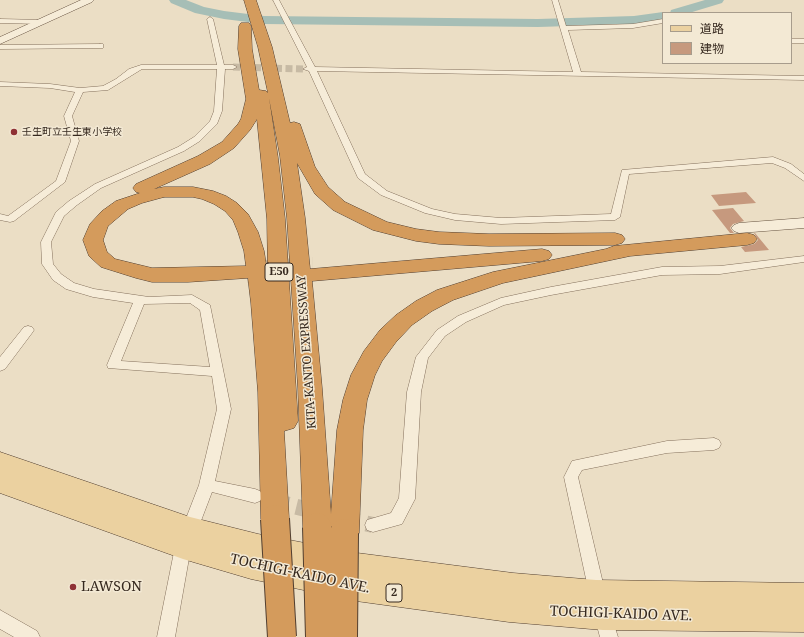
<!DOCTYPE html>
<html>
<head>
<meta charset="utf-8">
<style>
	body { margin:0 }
	#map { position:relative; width:804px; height:637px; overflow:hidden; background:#ebdec5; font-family:"Noto Serif","Noto Sans JP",serif }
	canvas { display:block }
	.legend { position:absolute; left:662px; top:12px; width:130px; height:52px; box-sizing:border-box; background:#f3e9d4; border:1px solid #a79c8c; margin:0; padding:5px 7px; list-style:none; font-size:12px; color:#36291f }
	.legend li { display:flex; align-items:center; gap:8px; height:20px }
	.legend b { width:20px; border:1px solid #a79c8c }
</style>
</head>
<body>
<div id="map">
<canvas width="804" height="637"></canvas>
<ul class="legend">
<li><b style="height:5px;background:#ebd1a0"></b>道路</li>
<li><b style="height:11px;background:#c6997e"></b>建物</li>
</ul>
</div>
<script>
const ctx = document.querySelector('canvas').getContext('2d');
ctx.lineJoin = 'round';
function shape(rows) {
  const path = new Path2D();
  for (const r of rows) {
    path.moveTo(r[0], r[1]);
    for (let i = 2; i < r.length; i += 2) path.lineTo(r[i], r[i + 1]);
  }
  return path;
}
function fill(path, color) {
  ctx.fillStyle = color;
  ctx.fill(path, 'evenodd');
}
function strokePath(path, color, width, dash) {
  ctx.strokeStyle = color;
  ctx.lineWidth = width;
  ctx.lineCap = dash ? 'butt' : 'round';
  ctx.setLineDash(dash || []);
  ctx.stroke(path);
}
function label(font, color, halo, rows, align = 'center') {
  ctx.font = font + ' "Noto Serif","Noto Sans JP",serif';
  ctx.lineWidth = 3;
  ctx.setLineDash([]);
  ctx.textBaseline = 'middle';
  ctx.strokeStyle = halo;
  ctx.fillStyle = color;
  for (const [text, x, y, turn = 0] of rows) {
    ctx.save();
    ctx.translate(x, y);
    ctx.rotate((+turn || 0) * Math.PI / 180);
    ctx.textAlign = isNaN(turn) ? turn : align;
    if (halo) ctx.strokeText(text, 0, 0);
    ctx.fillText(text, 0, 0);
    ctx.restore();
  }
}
const river = shape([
	[169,0,186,0,204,7,224,11,264,16,538,19,634,16,663,12,667,13,663,13,663,20,634,24,538,27,264,24,224,19,195,13,171,3,169,0],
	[705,0,724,0,722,3,689,13,670,13,671,10,705,0]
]);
const building = shape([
	[746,192,756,203,719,206,711,195],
	[733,208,744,221,733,224,730,228,734,233,730,233,712,210],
	[754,233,755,233,769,250,745,252,741,247,754,244,758,240]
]);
const streetTunnelFar1 = shape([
	[233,67,303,69]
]);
const streetTunnel = shape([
	[273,501,318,512],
	[343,518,373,525]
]);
const highwayTunnel = shape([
	[247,272,313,268]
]);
const street = shape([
	[273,0,279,0,315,67,573,72,552,0,558,0,566,26,633,24,663,19,663,23,633,28,568,30,581,72,804,76,804,80,317,71,365,174,387,191,432,209,455,214,501,218,611,214,622,170,773,157,791,164,804,174,804,181,785,168,772,163,629,174,620,217,615,220,501,224,455,220,425,213,381,195,358,178,309,71,303,69,307,67,273,0],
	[210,17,213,19,224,65,233,65,237,67,233,69,225,69,222,111,217,124,200,141,184,151,101,188,77,205,64,216,51,242,53,264,61,274,74,283,94,289,149,297,192,295,210,305,231,409,215,481,255,489,260,491,263,496,260,501,255,503,212,492,191,547,175,637,157,637,175,547,199,485,217,409,212,376,108,368,107,365,133,303,93,297,66,289,53,280,42,264,41,242,56,212,69,201,95,184,178,147,194,137,210,121,214,111,217,69,142,69,108,90,83,92,72,116,79,141,65,182,14,221,10,222,0,220,0,214,8,216,56,181,71,141,64,116,75,92,50,88,0,86,0,82,50,84,80,88,103,86,116,79,129,69,141,65,217,65,207,19,210,17],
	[190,303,200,310,210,367,121,361,144,304,190,303],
	[0,19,42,20,45,22,42,24,0,23,0,19],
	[791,39,804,39,804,43,791,43,791,39],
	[100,44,103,44,103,48,0,49,0,45,100,44],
	[804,256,804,262,720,274,662,275,551,295,504,305,466,322,445,336,428,358,421,392,415,499,402,524,373,532,367,530,365,525,367,520,391,513,399,498,407,392,416,357,437,330,458,316,501,298,551,287,662,267,720,266,804,256],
	[28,326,32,327,34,330,32,333,5,369,0,371,0,357,24,327,28,326],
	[714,438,719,440,721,444,719,448,714,450,667,453,582,470,578,477,606,596,603,602,597,604,591,602,564,477,572,461,667,441,714,438],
	[603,606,609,609,618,637,600,637,594,615,597,609,603,606],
	[0,610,37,631,40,637,14,637,0,629,0,610]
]);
const secondary = shape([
	[81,0,94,0,92,2,0,44,0,37,81,0],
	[804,218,804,228,739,233,734,231,731,228,734,225,739,223,804,218]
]);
const primary = shape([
	[0,452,190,517,258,534,357,553,513,573,596,580,804,583,804,632,603,630,509,622,356,601,251,579,183,559,0,493,0,452]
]);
const highway = shape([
	[244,0,256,0,272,47,290,123,294,122,300,124,315,167,328,187,345,202,387,222,416,229,439,232,489,234,615,233,622,235,625,239,622,243,615,245,489,246,439,244,416,241,373,230,333,210,315,194,297,163,305,218,310,269,542,249,549,251,552,255,549,259,542,261,312,281,322,388,331,514,337,430,343,400,351,375,364,351,380,330,396,315,416,301,437,290,493,272,606,249,614,246,747,233,754,235,757,239,754,243,747,245,630,256,503,283,453,300,432,311,412,325,396,342,382,361,375,375,367,400,363,430,359,533,354,542,344,546,334,542,330,531,327,536,317,540,307,536,303,527,298,388,287,218,280,156,269,98,278,158,285,219,298,421,294,428,284,431,289,519,285,528,275,532,265,528,261,519,258,392,251,303,248,278,188,282,152,282,136,278,101,267,89,256,83,240,90,224,102,211,116,201,140,193,136,192,133,188,136,184,198,156,222,142,238,124,241,119,246,99,238,49,239,26,241,23,249,23,251,26,252,49,259,90,266,91,268,93,258,47,244,0],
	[257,119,267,219,268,277,264,251,258,232,248,214,237,203,226,196,213,191,193,187,164,187,154,189,210,164,234,148,250,130,257,119],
	[164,197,193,197,202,199,214,204,225,211,233,220,238,232,244,251,246,266,152,268,115,259,107,252,103,240,108,226,128,209,142,203,164,197]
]);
const highwayBridge = shape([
	[275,519,282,637],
	[317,527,320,637],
	[343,637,344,533]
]);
const markers = [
	[14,132,4,"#8f3135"],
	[73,587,4,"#8f3135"]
];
const farPoinames = [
	["壬生町立壬生東小学校",22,132]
];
const shields = [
	[279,272,28],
	[394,593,16]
];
const shieldNames = [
	["E50",279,272],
	["2",394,593]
];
const streetNames = [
	["KITA-KANTO EXPRESSWAY",307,352,-94]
];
const nearStreetnames = [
	["TOCHIGI-KAIDO AVE.",300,574,12],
	["TOCHIGI-KAIDO AVE.",621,614,2]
];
const nearPoinames = [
	["LAWSON",81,587]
];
fill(river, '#a6beb6');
fill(building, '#c6997e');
strokePath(streetTunnelFar1, '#c7baa4', 7, [7, 3.5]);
strokePath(streetTunnel, '#c7baa4', 16, [16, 8]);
strokePath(highwayTunnel, '#c7baa4', 22, [22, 11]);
strokePath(street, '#84705c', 1);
strokePath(secondary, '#665240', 1);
strokePath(primary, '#523f30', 1);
strokePath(highway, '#523f30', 1);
fill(street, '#f6ecd8');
fill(secondary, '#f6ecd8');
fill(primary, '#ebd1a0');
fill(highway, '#d49b5c');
strokePath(highwayBridge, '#523f30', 30, []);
strokePath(highwayBridge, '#d49b5c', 28);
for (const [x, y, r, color] of markers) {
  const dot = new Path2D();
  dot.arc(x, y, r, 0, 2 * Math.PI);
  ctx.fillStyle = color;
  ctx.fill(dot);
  strokePath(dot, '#f3e9d4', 1.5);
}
label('10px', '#36291f', '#f3e9d4', farPoinames, 'left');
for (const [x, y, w] of shields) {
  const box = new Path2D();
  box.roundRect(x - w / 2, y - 9, w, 18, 3);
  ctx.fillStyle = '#f3e9d4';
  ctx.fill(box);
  strokePath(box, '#36291f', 1);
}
label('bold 11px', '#36291f', null, shieldNames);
label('12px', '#36291f', '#f3e9d4', streetNames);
label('14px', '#36291f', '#f3e9d4', nearStreetnames);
label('14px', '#36291f', '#f3e9d4', nearPoinames, 'left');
</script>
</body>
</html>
